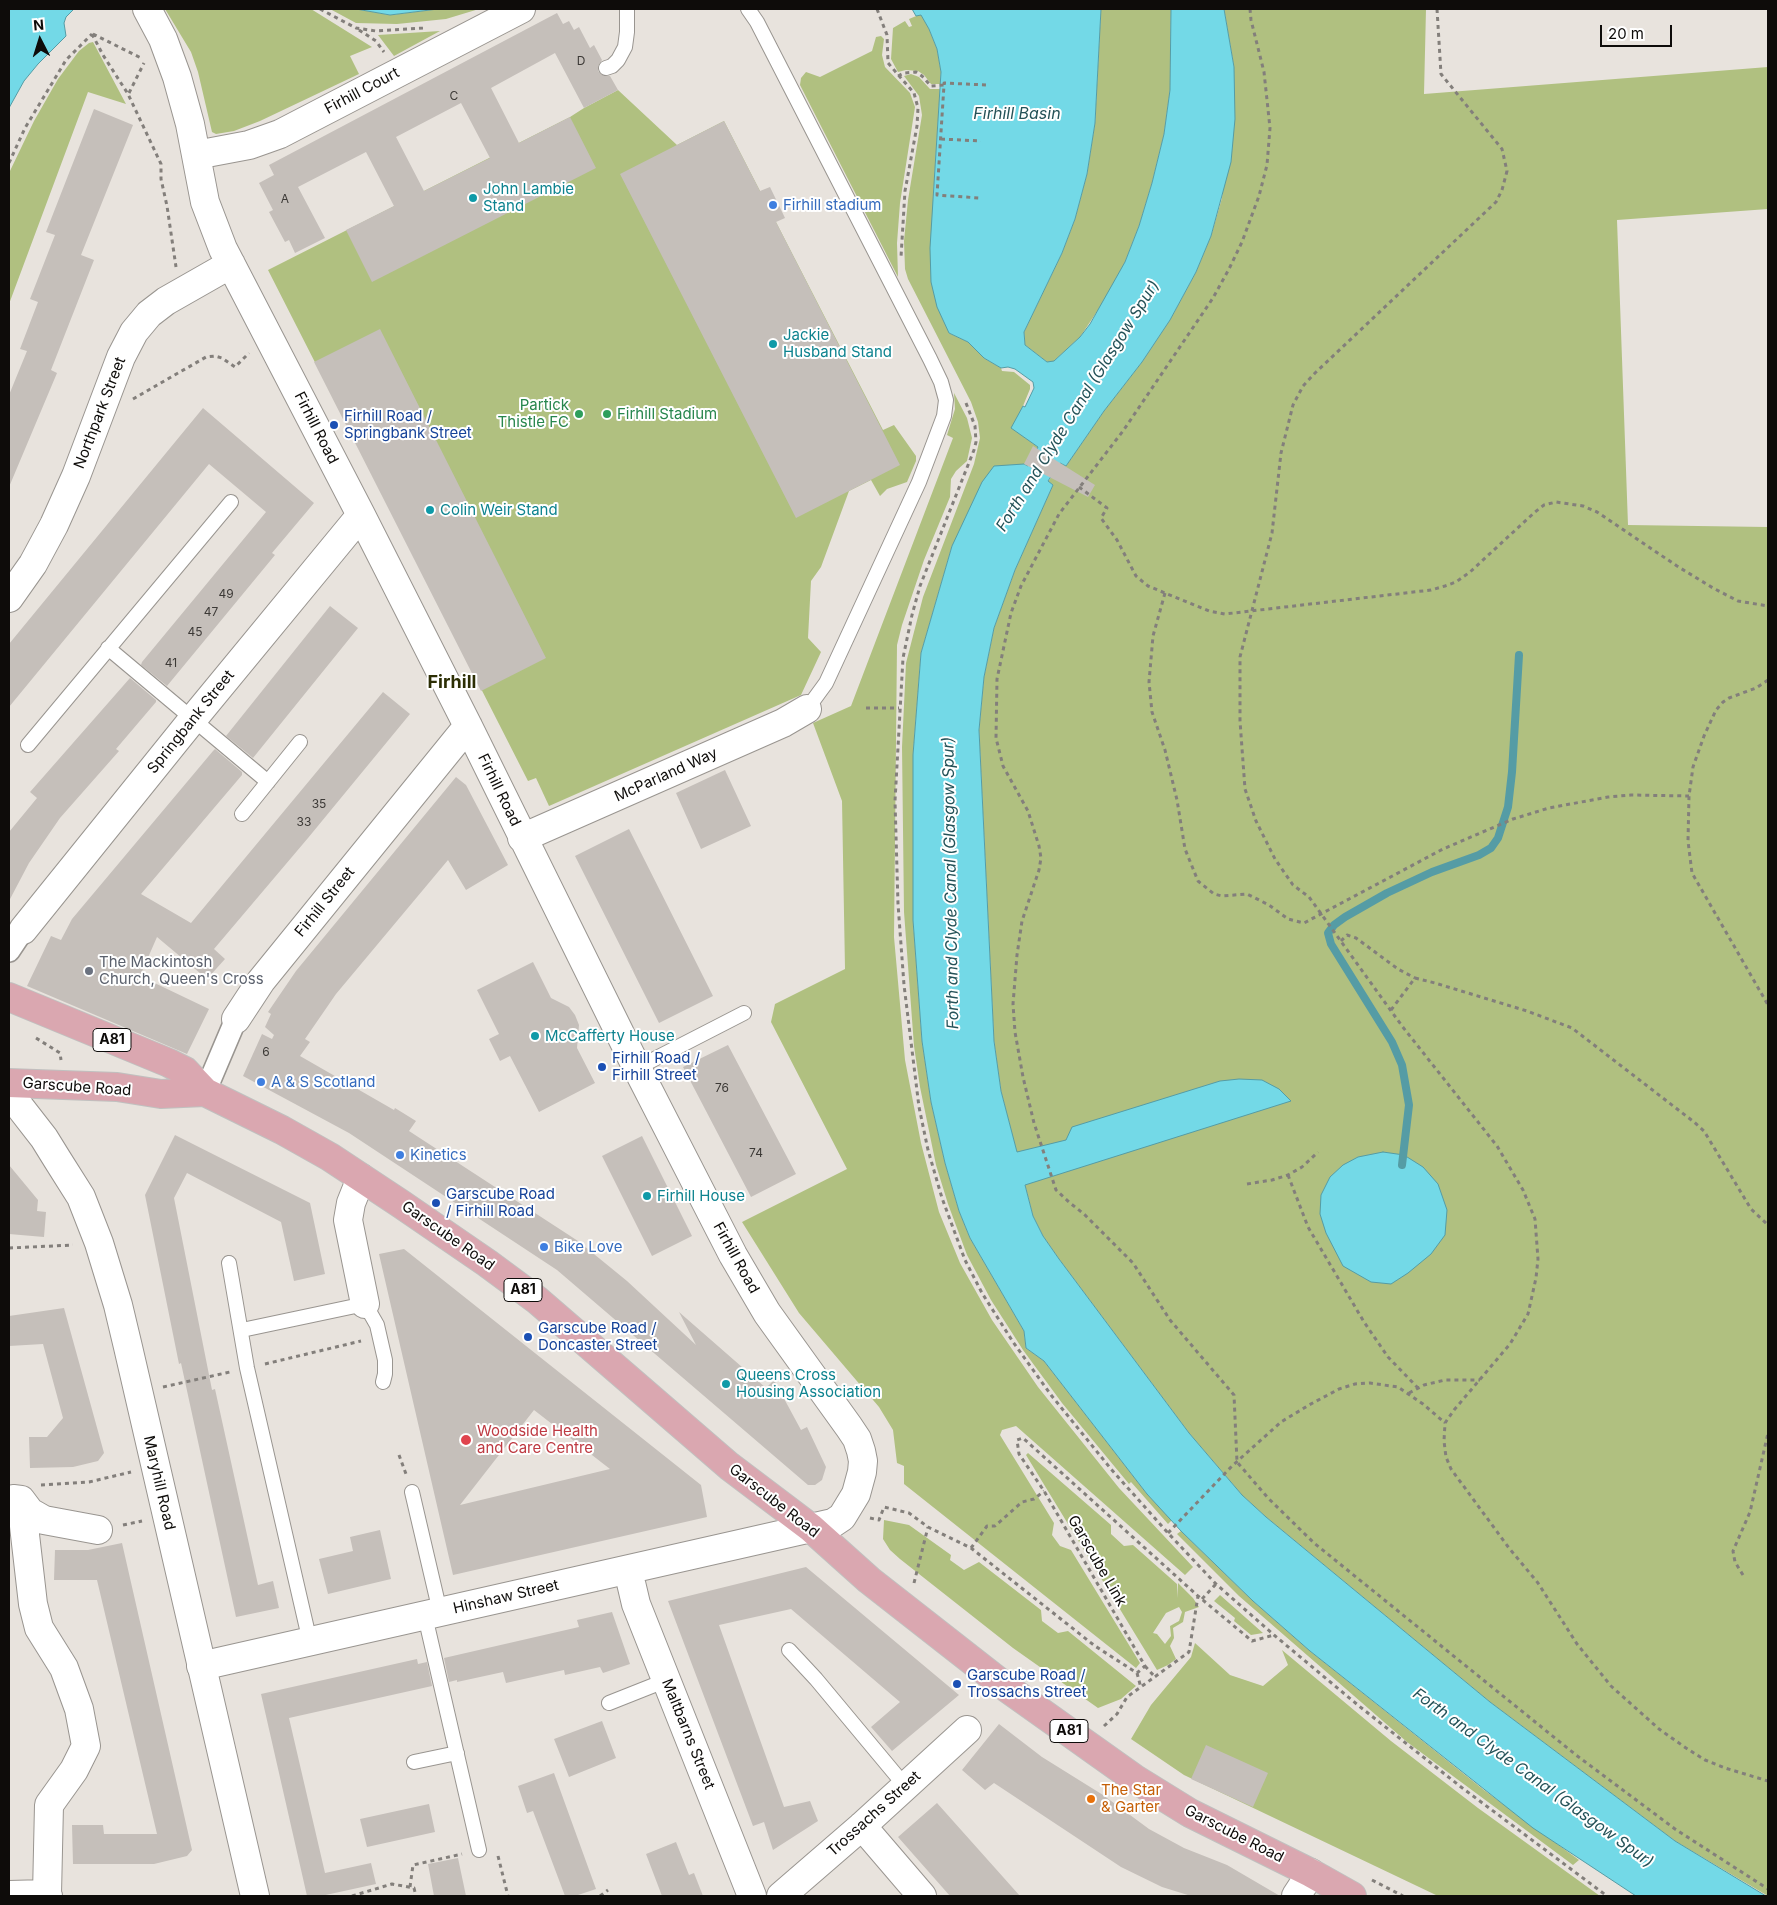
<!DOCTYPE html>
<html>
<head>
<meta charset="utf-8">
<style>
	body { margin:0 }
	#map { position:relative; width:1777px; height:1905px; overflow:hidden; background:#e8e3dd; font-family:Inter,sans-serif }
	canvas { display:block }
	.frame { position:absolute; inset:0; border:10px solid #0e0c0a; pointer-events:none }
	.north { position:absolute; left:15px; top:15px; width:50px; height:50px; -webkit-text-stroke:4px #fff; paint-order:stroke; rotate:355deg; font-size:14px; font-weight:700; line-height:20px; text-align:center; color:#0e0c0a }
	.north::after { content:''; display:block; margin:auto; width:18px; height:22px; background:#0e0c0a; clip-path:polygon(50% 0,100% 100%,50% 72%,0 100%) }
	.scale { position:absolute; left:1600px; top:25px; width:72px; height:22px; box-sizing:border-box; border:2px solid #0e0c0a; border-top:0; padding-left:6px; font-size:15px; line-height:18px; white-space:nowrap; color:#0e0c0a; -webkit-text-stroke:4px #fff; paint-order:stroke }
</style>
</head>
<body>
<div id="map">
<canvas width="1777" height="1905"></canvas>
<div class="frame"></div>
<div class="north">N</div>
<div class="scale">20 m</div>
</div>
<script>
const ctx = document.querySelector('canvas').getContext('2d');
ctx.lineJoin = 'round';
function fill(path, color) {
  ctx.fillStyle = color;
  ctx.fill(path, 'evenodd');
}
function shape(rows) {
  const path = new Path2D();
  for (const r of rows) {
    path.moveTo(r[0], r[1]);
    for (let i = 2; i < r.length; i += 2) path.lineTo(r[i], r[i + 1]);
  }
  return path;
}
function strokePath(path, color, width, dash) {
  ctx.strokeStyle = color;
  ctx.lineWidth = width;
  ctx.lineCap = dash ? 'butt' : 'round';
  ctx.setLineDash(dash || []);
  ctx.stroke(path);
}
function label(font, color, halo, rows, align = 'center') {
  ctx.font = font + ' Inter,sans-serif';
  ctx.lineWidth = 4;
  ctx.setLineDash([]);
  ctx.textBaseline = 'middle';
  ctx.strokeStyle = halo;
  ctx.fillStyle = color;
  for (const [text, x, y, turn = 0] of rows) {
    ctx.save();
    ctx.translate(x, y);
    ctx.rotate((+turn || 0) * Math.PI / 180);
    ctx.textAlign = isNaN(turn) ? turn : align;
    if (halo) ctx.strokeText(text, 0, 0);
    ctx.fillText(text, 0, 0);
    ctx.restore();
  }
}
const green = shape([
	[165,9,311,9,372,47,350,56,359,74,260,121,234,131,216,134,212,132,198,72,191,52],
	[330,9,356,9,390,15,438,9,479,9,446,19,397,24,356,23],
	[1101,9,1171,9,1170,90,1164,134,1152,183,1139,226,1125,262,1110,292,1080,337,1053,362,1047,362,1025,345,1024,332,1062,253,1075,219,1087,174,1095,123],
	[1224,9,1426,9,1424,94,1768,67,1768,209,1617,220,1628,525,1768,527,1768,1896,1675,1841,1490,1702,1266,1517,1242,1495,1189,1433,1059,1259,1043,1236,1033,1216,1001,1091,994,1041,979,730,984,677,994,628,1015,570,1053,485,1048,482,1060,463,1066,466,1104,411,1142,362,1170,320,1196,272,1211,236,1222,198,1234,67],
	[921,14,929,29,937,49,941,72,940,84,931,84,924,75,918,71,906,70,898,72,891,59,893,28,905,21,909,27,912,26,909,19],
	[440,31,394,56,378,35],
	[881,36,884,39,882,55,885,67,910,93,915,107,900,203,897,243,898,277,800,85,801,78,806,72,820,77,872,51,876,37],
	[93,42,126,104,88,92,9,304,9,173,34,121,58,79,79,51,89,43],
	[911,74,919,77,930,89,940,89,933,199,949,333,968,342,984,358,1001,368,1002,371,1014,372,1030,385,1030,389,1023,406,1012,428,1038,447,1028,466,952,546,921,653,913,755,913,920,922,1041,931,1102,945,1163,959,1211,970,1238,1024,1331,1026,1348,1044,1361,1147,1494,1172,1520,1168,1524,1131,1482,1129,1484,1062,1403,1023,1350,991,1300,967,1255,948,1204,936,1165,920,1087,914,1046,904,912,902,747,906,663,923,597,974,464,980,438,978,422,971,402,908,279,905,269,904,241,908,200,922,115,919,96,904,76],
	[618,90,677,145,724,121,883,430,894,425,916,456,916,461,907,482,887,489,880,496,871,480,849,491,821,567,811,581,808,638,821,652,801,695,549,806,536,778,528,781,268,270,570,117,584,108],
	[954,393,967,418,972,438,967,461,956,471,951,479,950,497,924,560,902,625,897,645,894,937,905,1060,921,1143,939,1212,960,1263,992,1320,1038,1387,1119,1488,1193,1567,1185,1575,1016,1426,1002,1430,1000,1435,1054,1523,1052,1535,1060,1546,1071,1550,1140,1663,1136,1668,904,1484,904,1466,897,1463,893,1430,879,1407,799,1313,742,1222,847,1169,771,1022,775,1004,845,969,842,801,813,723,851,706,953,438,947,435,955,409],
	[1028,1453,1111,1525,1111,1534,1124,1546,1133,1545,1177,1584,1178,1598,1178,1583,1193,1598,1199,1607,1185,1612,1183,1622,1173,1628,1174,1638,1170,1646,1176,1659,1168,1665,1157,1670,1026,1455],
	[1179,1607,1182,1612,1179,1621,1170,1626,1171,1636,1165,1644,1157,1634,1153,1633,1166,1613],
	[884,1520,909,1525,951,1555,950,1560,964,1570,979,1562,1041,1610,1042,1621,1058,1633,1068,1631,1136,1686,1121,1699,1098,1708,1013,1648,900,1559,890,1550,883,1539],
	[1181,1531,1253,1601,1310,1651,1484,1790,1579,1860,1573,1865,1407,1742,1239,1596,1177,1534],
	[1220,1595,1263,1633,1251,1635,1234,1621,1235,1618,1214,1601],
	[1195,1643,1230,1675,1263,1686,1288,1665,1282,1650,1391,1741,1478,1808,1600,1896,1438,1896,1184,1775,1131,1739,1151,1705,1191,1657]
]);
const water = shape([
	[9,9,74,9,66,17,64,23,66,36,38,64,24,81,9,108,9,9],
	[356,9,438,9,390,15,356,9],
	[912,9,1101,9,1095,123,1087,174,1075,219,1062,253,1024,332,1025,345,1047,362,1054,361,1080,337,1090,324,1125,262,1139,226,1152,183,1164,134,1170,90,1171,9,1224,9,1234,67,1235,119,1231,162,1211,236,1196,272,1170,320,1142,362,1104,411,1066,466,1060,463,1048,481,1053,485,1015,570,994,628,984,677,979,730,994,1041,1001,1091,1017,1152,1066,1140,1072,1127,1220,1081,1239,1079,1262,1080,1279,1089,1291,1101,1025,1185,1033,1216,1043,1236,1059,1259,1189,1433,1242,1495,1266,1517,1490,1702,1675,1841,1766,1896,1636,1896,1533,1828,1310,1651,1253,1601,1181,1531,1147,1494,1044,1361,1026,1348,1024,1331,970,1238,959,1211,945,1163,931,1102,922,1041,913,920,913,755,921,653,952,546,982,482,994,466,1024,464,1028,466,1038,447,1011,428,1023,406,1025,407,1034,388,1033,382,1015,369,1008,367,1001,368,984,358,968,342,949,333,937,307,931,282,930,248,941,72,937,49,929,29,921,15,916,16,912,9],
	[1383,1152,1404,1155,1423,1167,1438,1184,1447,1210,1445,1235,1431,1254,1408,1273,1391,1284,1371,1282,1343,1266,1326,1233,1320,1214,1321,1195,1330,1177,1343,1165,1358,1157,1383,1152]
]);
const stream = shape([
	[1402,1165,1409,1105,1402,1065,1392,1042,1331,944,1328,933,1334,925,1345,917,1387,893,1432,872,1479,855,1491,848,1498,838,1508,807,1512,772,1519,655]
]);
const building = shape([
	[557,13,563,24,569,21,574,30,579,27,590,48,594,45,602,60,598,66,598,71,604,76,610,76,618,90,584,108,555,53,491,88,519,143,570,117,596,168,372,282,346,230,394,206,366,152,298,187,325,238,295,253,289,240,285,242,269,212,273,210,259,183,274,175,269,165],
	[461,103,490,158,424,191,396,137],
	[94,109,133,125,81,255,94,260,51,370,57,373,9,487,9,395,27,351,20,349,38,302,30,299,55,235,46,232],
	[724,121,760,191,770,187,785,218,776,222,900,465,796,518,620,174],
	[380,329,546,658,481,691,314,362],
	[203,408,314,503,272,553,275,555,167,686,141,665,142,662,266,512,209,464,9,707,9,644],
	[1033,446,1095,485,1088,497,1024,464],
	[330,606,358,628,253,758,226,736],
	[130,678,156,700,156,702,116,749,119,751,60,818,29,863,9,901,9,832,37,798,30,792],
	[383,692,410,714,308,838,214,949,225,959,207,979,157,937,140,976,209,1009,187,1054,27,986,51,936,61,940,72,919,213,751,215,749,242,772,242,775,141,894,191,923],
	[725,770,751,826,701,849,676,793],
	[456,777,466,785,508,865,466,890,448,860,336,994,305,1039,310,1042,300,1056,394,1110,395,1108,416,1121,409,1131,578,1241,627,1281,696,1345,679,1312,766,1388,774,1380,801,1430,807,1427,826,1467,822,1480,815,1485,808,1485,557,1270,349,1133,243,1076,262,1034,272,1039,274,1035,265,1027,271,1014,268,1012,296,971],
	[629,829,713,996,659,1023,575,856],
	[533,962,551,998,569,1007,575,1015,579,1025,577,1048,595,1083,539,1112,510,1056,500,1061,489,1039,499,1034,477,990],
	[728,1045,796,1174,751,1197,683,1067],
	[175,1135,310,1203,325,1274,294,1281,281,1222,187,1173,174,1198,212,1390,215,1389,258,1585,273,1581,279,1608,236,1617,181,1363,179,1364,145,1195],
	[642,1136,692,1236,652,1256,602,1156],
	[9,1165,38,1200,37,1211,46,1212,44,1237,9,1234],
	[404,1249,701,1485,707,1517,453,1575,379,1254],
	[534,1410,610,1469,460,1505],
	[64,1308,104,1453,98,1461,73,1467,30,1468,29,1437,47,1437,63,1418,43,1344,9,1346,9,1316],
	[380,1530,391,1579,328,1594,319,1559,353,1551,350,1537],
	[122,1543,192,1850,187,1856,154,1864,73,1864,72,1825,103,1825,104,1834,157,1834,97,1580,54,1580,55,1550,88,1550],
	[806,1567,959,1695,892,1751,871,1727,900,1702,791,1609,719,1625,784,1807,810,1801,818,1821,773,1850,764,1822,753,1826,668,1601],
	[612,1612,630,1664,603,1673,600,1667,565,1675,564,1670,506,1683,503,1672,457,1682,457,1680,449,1682,444,1658,579,1627,577,1620],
	[417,1659,418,1664,427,1662,432,1686,289,1718,325,1873,371,1863,376,1884,321,1896,307,1896,261,1694],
	[602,1721,616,1758,569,1777,554,1739],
	[999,1724,1042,1757,1103,1795,1149,1829,1184,1848,1227,1865,1280,1896,1191,1896,1162,1887,1121,1867,994,1783,985,1790,962,1770],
	[1206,1745,1268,1773,1253,1807,1191,1779],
	[554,1773,596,1889,575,1896,565,1896,533,1811,527,1813,518,1786],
	[937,1803,1020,1896,950,1896,898,1837],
	[429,1804,435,1832,367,1847,360,1819],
	[676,1842,689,1875,694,1873,703,1896,662,1896,646,1854],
	[458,1858,466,1896,434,1896,428,1864]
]);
const path = shape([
	[320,9,356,28,376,31,425,28],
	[877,9,887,35,888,63,914,93,918,108,917,126,905,191,901,257],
	[1250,9,1251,20,1264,72,1270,128,1267,165,1259,196,1242,242,1229,269,1213,298,1123,431,1059,514,1021,586,1011,613,997,679,996,738,1003,766,1028,811,1039,846,1041,858,1039,870,1022,921,1017,955,1013,1004,1015,1032,1023,1077,1034,1123,1056,1190,1070,1203,1084,1214,1133,1263,1170,1320,1234,1395,1237,1462,1268,1498,1314,1543,1576,1755,1675,1829,1768,1889],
	[1437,9,1441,74,1502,149,1507,171,1502,190,1496,202,1315,373,1303,386,1293,405,1281,453,1272,533,1240,657,1240,721,1245,789,1256,821,1275,859,1293,885,1309,897,1402,1026,1497,1146,1523,1190,1535,1219,1538,1259,1536,1278,1528,1314,1510,1344,1454,1410,1445,1423,1444,1441,1446,1457,1451,1469,1509,1548,1538,1583,1577,1644,1611,1686,1659,1729,1686,1748,1705,1760,1725,1768,1768,1781],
	[359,30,376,41,384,52],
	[92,34,103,55,128,94,161,164,161,179,167,206,176,267],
	[93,34,143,59],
	[898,76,904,73,916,72,922,76,931,86,944,85,937,195,979,198],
	[944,85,944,83,986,85],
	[129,93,144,63],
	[941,139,981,141],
	[9,163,25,128,57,75,66,60,92,34],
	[133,399,206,357,215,356,222,358,235,367,249,353],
	[966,403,975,426,976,442,974,450,920,586,912,615,903,658,895,801,898,904,904,985,919,1107,928,1150,942,1198,965,1260,982,1293,1013,1342,1051,1395,1111,1469,1168,1533,1216,1584,1274,1635,1359,1706,1461,1787,1607,1896],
	[1079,487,1107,508,1101,518,1117,540,1136,576,1148,586,1165,593,1209,611,1225,614,1431,590,1445,586,1456,582,1470,572,1535,512,1544,505,1556,502,1583,506,1597,512,1677,566,1713,588,1738,601,1768,606],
	[1165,593,1153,636,1149,682,1152,712,1165,750,1177,800,1185,849,1198,881,1214,894,1222,896,1247,894,1269,905,1288,919,1304,923,1443,849,1513,819,1549,808,1608,797,1631,795,1689,796],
	[1768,680,1756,688,1729,698,1723,702,1716,710,1704,736,1693,767,1689,796,1688,841,1692,873,1768,1005],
	[866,708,899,708],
	[1341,941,1347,935,1356,938,1398,969,1415,978],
	[1391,1010,1415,978,1435,983,1527,1011,1572,1028,1694,1122,1704,1131,1751,1209,1768,1225],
	[36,1038,60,1053,61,1060],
	[1288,1175,1308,1227,1364,1322,1388,1357,1418,1388],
	[1247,1184,1272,1180,1288,1175,1302,1167,1318,1152],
	[9,1248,73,1245],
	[265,1364,361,1341],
	[163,1387,230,1372],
	[1409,1393,1424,1385,1445,1380,1480,1380],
	[399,1455,406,1474],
	[41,1485,89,1482,131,1472],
	[870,1518,879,1520,884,1507,909,1513,928,1527,971,1548,1095,1646,1137,1673,1145,1666,1044,1491,1019,1454,1017,1440,1023,1438,1198,1596,1252,1641,1274,1635],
	[123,1525,142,1521],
	[1168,1533,1232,1466,1281,1422,1309,1405,1339,1389,1355,1384,1370,1383,1398,1387,1423,1404,1445,1423],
	[971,1548,987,1526,995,1526,1022,1502,1034,1499,1044,1491],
	[1743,1575,1735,1562,1733,1551,1750,1512,1768,1433],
	[914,1583,928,1527],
	[1202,1599,1216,1584],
	[1145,1666,1155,1677],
	[1137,1673,1141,1688],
	[1104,1726,1117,1714,1127,1697,1189,1652,1198,1596],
	[498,1856,508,1896],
	[1372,1880,1403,1896],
	[410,1887,413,1865,462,1854],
	[352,1896,392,1884,414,1888,416,1896],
	[600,1896,608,1890]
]);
const service = shape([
	[748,9,757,22,930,359,941,382,946,400,944,416,919,482,826,683,807,709],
	[606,68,612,66,618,60,625,47,627,32,627,9],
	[108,648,268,782],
	[28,745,231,502],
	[242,814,300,742],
	[637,1068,744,1013],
	[229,1263,247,1368,310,1642],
	[242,1330,365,1304,377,1325,385,1360,385,1374,383,1382],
	[412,1492,440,1612],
	[425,1616,479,1850],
	[789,1650,816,1679,906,1787],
	[609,1703,667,1680],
	[414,1762,457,1753]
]);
const pedestrian = shape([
	[9,951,23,930],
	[205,1092,236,1019]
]);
const minor = shape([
	[147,9,163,39,177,77,190,124,205,202,223,249,361,515,468,726,637,1068,733,1255,767,1313,849,1427,857,1439,861,1451,863,1461,862,1472,856,1494,842,1517,833,1523,201,1666],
	[196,155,249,145,280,134,521,9],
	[9,598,33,564,54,525,76,476,121,357,134,332,149,314,166,301,231,264],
	[522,838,783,723,807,709],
	[23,930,193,719,361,515],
	[236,1019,261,981,468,726],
	[361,1178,351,1203,348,1220,365,1304],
	[13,1499,21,1500,30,1512,44,1520,98,1530],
	[21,1500,33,1604,39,1628,64,1668,79,1709,86,1746,74,1770,49,1805,47,1894,48,1896],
	[628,1570,636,1604,752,1896],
	[862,1826,922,1896],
	[9,1895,47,1894],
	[781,1896,862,1826,967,1730],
	[1296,1896,1311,1873]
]);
const tertiary = shape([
	[9,1093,44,1138,57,1159,81,1197,99,1243,118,1305,128,1347,255,1896]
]);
const primary = shape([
	[9,997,169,1063,185,1071,205,1092,282,1130,330,1157,401,1204,487,1263,537,1300,729,1466,811,1528,869,1580,1007,1688,1135,1779,1190,1813,1311,1873,1352,1896],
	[9,1083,117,1087,161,1094,205,1092]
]);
const markers = [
	[473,198,5,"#0f9aa8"],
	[773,205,5,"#3f7fe0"],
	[773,344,5,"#0f9aa8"],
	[579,414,5,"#2e9e5b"],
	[607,414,5,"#2e9e5b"],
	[334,425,5,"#1a4fb4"],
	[430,510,5,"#0f9aa8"],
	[89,971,5,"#6b7280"],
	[535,1036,5,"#0f9aa8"],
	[602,1067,5,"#1a4fb4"],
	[261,1082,5,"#3f7fe0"],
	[400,1155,5,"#3f7fe0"],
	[647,1196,5,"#0f9aa8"],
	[436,1203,5,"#1a4fb4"],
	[544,1247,5,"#3f7fe0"],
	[528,1337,5,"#1a4fb4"],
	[726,1384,5,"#0f9aa8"],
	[466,1440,6,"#e0444e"],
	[957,1684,5,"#1a4fb4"],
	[1091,1799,5,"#e8710a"]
];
const numberNames = [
	["D",581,61],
	["C",454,96],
	["A",285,199],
	["49",226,594],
	["47",211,612],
	["45",195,632],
	["41",171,663],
	["35",319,804],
	["33",304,822],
	["6",266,1052],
	["76",722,1088],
	["74",756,1153]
];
const shields = [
	[112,1040,38],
	[523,1290,38],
	[1069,1731,38]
];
const shieldNames = [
	["A81",112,1040],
	["A81",523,1290],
	["A81",1069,1731]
];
const streetNames = [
	["Firhill Court",362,91,-28],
	["Northpark Street",100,413,-69],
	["Firhill Road",316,428,63],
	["Springbank Street",191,722,-51],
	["McParland Way",666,775,-24],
	["Firhill Road",499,790,64],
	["Firhill Street",325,902,-51],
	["Garscube Road",77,1087,4],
	["Garscube Road",448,1236,35],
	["Firhill Road",736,1258,61],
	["Maryhill Road",159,1483,77],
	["Garscube Road",774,1501,38],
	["Garscube Link",1097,1561,60],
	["Hinshaw Street",506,1597,-13],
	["Maltbarns Street",688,1734,68],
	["Trossachs Street",874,1814,-42],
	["Garscube Road",1234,1834,27]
];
const cultureNames = [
	["John Lambie",483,189],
	["Stand",483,206],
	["Jackie",783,335],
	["Husband Stand",783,352],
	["Colin Weir Stand",440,510],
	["McCafferty House",545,1036],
	["Firhill House",657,1196],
	["Queens Cross",736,1375],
	["Housing Association",736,1392]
];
const shopNames = [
	["Firhill stadium",783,205],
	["A & S Scotland",271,1082],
	["Kinetics",410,1155],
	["Bike Love",554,1247]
];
const leisureNames = [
	["Partick",569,405],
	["Thistle FC",569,422],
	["Firhill Stadium",617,414,"left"]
];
const transitNames = [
	["Firhill Road /",344,416],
	["Springbank Street",344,433],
	["Firhill Road /",612,1058],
	["Firhill Street",612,1075],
	["Garscube Road",446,1194],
	["/ Firhill Road",446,1211],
	["Garscube Road /",538,1328],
	["Doncaster Street",538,1345],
	["Garscube Road /",967,1675],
	["Trossachs Street",967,1692]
];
const worshipNames = [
	["The Mackintosh",99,962],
	["Church, Queen's Cross",99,979]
];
const healthNames = [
	["Woodside Health",477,1431],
	["and Care Centre",477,1448]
];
const foodNames = [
	["The Star",1101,1790],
	["& Garter",1101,1807]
];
const waterNames = [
	["Firhill Basin",1017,114],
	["Forth and Clyde Canal (Glasgow Spur)",1078,406,-58],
	["Forth and Clyde Canal (Glasgow Spur)",951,883,-91],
	["Forth and Clyde Canal (Glasgow Spur)",1533,1778,36]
];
const quarterNames = [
	["Firhill",452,683]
];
fill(green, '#b0c080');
fill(water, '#73d9e7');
strokePath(water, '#559ca5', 1);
strokePath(stream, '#559ca5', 8);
fill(building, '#c5bfba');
strokePath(service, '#999590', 16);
strokePath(pedestrian, '#999590', 24);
strokePath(minor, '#999590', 30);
strokePath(tertiary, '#999590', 30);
strokePath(primary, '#c0c0bf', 30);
strokePath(path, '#837f7b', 3, [4, 4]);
strokePath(service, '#fff', 14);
strokePath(pedestrian, '#fff', 21);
strokePath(minor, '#fff', 28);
strokePath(tertiary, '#fff', 28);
strokePath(primary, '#daa7b0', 28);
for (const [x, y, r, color] of markers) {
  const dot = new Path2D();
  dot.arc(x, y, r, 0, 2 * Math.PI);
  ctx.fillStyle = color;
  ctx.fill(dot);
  strokePath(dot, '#fff', 2);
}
label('12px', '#3c3936', null, numberNames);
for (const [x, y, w] of shields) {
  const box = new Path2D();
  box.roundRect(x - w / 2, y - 11.5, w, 23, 4);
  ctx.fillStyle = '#fff';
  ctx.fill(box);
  strokePath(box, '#0e0c0a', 1);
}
label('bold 14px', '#0e0c0a', null, shieldNames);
label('15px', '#0e0c0a', '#fff', streetNames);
label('15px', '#0d838f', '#fff', cultureNames, 'left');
label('15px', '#366cbe', '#fff', shopNames, 'left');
label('15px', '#27864d', '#fff', leisureNames, 'right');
label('15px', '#164399', '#fff', transitNames, 'left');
label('15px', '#5b616d', '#fff', worshipNames, 'left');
label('15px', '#be3a42', '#fff', healthNames, 'left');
label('15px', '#c56008', '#fff', foodNames, 'left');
label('italic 16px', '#245258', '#fff', waterNames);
label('bold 18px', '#2c2e04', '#fff', quarterNames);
</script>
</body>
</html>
